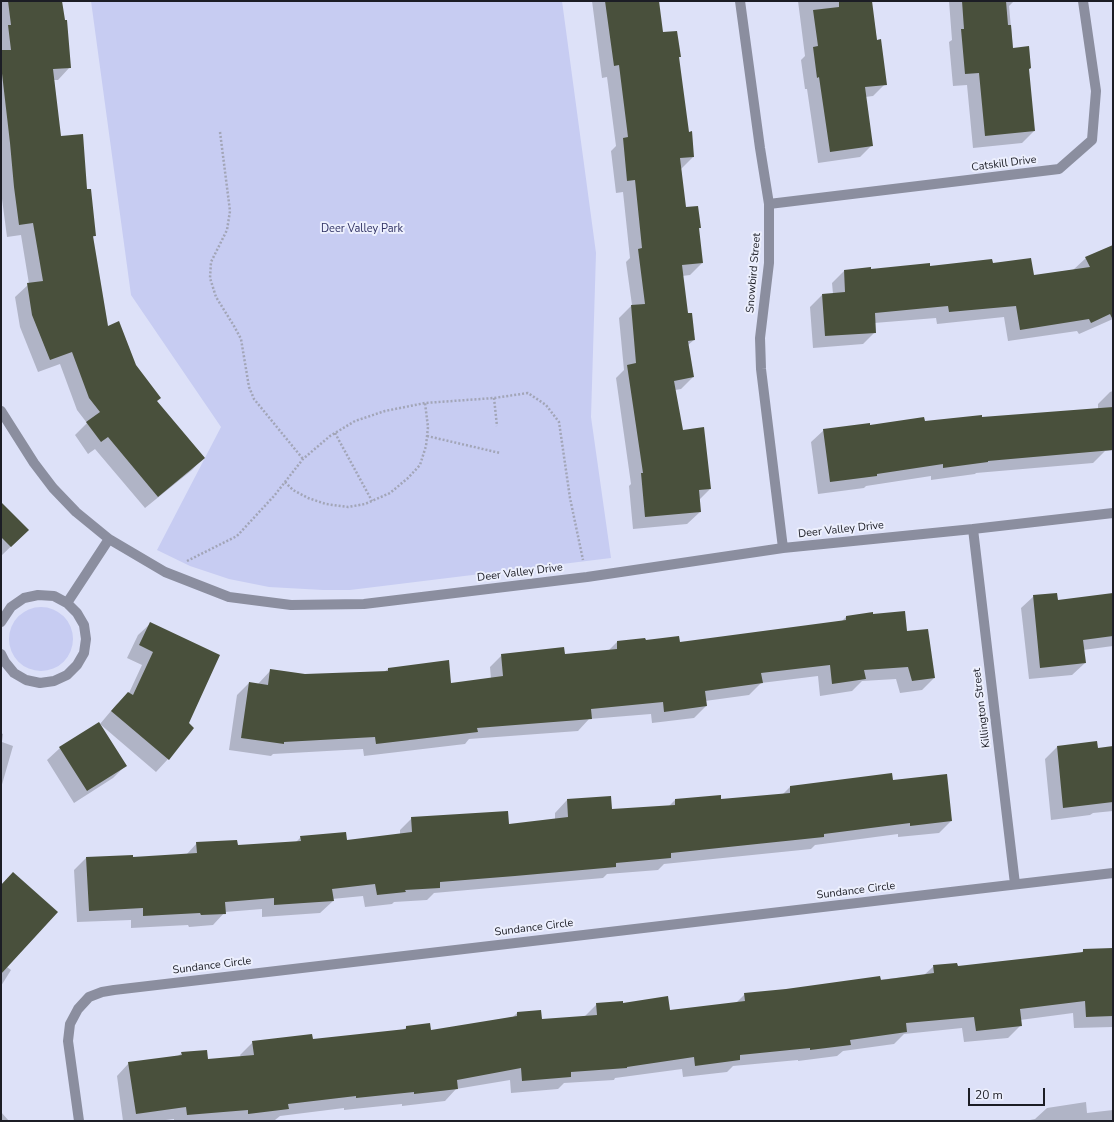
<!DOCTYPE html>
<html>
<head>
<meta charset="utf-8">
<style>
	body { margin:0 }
	#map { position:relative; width:1114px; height:1122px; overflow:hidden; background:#dde1f8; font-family:"Nunito Sans",sans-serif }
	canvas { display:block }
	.frame { position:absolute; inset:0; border:2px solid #1c1d25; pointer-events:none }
	.scale { position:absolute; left:968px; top:1088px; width:77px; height:18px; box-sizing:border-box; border:2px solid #1c1d25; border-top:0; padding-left:5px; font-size:12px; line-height:14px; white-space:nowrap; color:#1c1d25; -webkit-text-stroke:3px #eceffd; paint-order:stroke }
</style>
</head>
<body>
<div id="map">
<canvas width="1114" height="1122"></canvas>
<div class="frame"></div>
<div class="scale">20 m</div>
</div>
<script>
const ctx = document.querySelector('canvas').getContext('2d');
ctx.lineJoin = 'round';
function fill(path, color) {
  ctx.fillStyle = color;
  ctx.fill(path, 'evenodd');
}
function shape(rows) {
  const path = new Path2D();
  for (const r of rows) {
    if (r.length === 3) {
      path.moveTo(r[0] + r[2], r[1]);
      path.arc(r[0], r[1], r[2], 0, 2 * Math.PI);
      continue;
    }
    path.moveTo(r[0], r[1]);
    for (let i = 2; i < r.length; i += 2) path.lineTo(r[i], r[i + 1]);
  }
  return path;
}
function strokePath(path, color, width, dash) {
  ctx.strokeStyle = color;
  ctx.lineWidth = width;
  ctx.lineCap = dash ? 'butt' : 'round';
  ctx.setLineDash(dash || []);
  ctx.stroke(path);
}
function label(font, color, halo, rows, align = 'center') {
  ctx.font = font + ' "Nunito Sans",sans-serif';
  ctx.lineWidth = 4;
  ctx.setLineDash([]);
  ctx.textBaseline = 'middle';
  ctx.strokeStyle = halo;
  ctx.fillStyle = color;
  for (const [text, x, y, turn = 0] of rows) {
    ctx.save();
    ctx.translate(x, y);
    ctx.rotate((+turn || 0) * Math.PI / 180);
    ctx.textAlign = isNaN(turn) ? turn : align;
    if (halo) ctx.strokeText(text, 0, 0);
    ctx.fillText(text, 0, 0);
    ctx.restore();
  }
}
const green = shape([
	[91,1,562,1,596,253,591,417,611,558,350,590,323,590,269,587,229,579,190,566,157,550,221,427,131,295],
	[41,639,32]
]);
const shadow = shape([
	[1,1,61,1,70,67,58,80,54,80,60,137,87,190,95,236,92,238,107,327,135,366,156,401,204,457,192,470,145,508,95,449,88,454,75,435,87,423,77,410,60,364,38,372,20,327,15,297,29,284,21,235,7,237,2,199],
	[592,1,658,1,662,34,680,57,678,58,688,133,693,157,681,169,685,208,700,228,698,229,702,263,690,275,682,276,687,314,694,340,688,345,693,377,681,389,675,390,682,431,710,489,699,500,700,512,687,524,633,529,629,486,631,484,616,378,624,370,619,318,632,305,626,262,630,258,623,192,616,193,611,151,616,146,607,77,602,78],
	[798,1,871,1,877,41,885,84,873,96,865,97,872,145,860,157,818,163,807,89,805,89,801,60,805,56],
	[949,1,1014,1,1009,6,1013,49,1030,68,1028,70,1034,131,1022,143,973,148,967,85,953,86,949,42,952,40],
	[1113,246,1113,319,1079,334,1077,331,1008,341,1004,317,937,324,936,318,874,323,875,332,863,344,813,348,810,307,822,295,833,294,832,283,844,271,992,264,1033,276,1073,270,1086,258],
	[1113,391,1113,450,1105,451,1093,463,976,473,975,474,931,480,931,476,866,486,864,488,818,494,811,442,824,430,1098,409,1098,404,1110,392],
	[1,503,28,530,1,556],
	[1113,594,1113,646,1083,650,1085,663,1072,675,1029,679,1021,608,1034,596,1057,601],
	[872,615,906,632,934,678,922,690,900,693,896,679,862,681,852,691,820,696,818,676,761,683,749,695,705,701,706,706,694,718,652,723,651,714,589,719,578,731,469,739,465,744,364,756,363,749,273,754,271,756,229,750,237,695,249,683,258,684,271,670,305,675,384,672,388,669,451,684,491,679,490,667,502,655,564,655,608,651,617,642,645,641,679,643,841,622,846,617],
	[151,623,168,759,156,772,100,724,116,705,129,693,142,665,127,658,138,635],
	[99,724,125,766,113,778,74,803,47,760,60,748],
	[1,733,3,734,2,742,13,746,1,788],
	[1096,742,1097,749,1113,747,1113,811,1093,813,1090,815,1051,820,1045,759,1057,747],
	[892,781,951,821,939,833,898,837,898,834,815,845,811,849,664,864,658,870,607,874,603,878,434,893,427,900,394,902,392,904,365,907,363,896,332,899,333,901,320,913,262,917,262,909,225,912,213,925,189,927,188,925,131,928,131,920,77,922,74,870,86,858,132,858,186,855,197,843,237,847,296,842,301,837,346,842,400,835,400,830,412,818,508,825,555,820,555,813,567,800,611,810,669,806,675,800,720,800,782,795,790,787],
	[13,873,7,967,11,970,1,986,1,885],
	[1113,949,1113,1027,1074,1028,1073,1013,1020,1020,1021,1025,1008,1038,964,1042,962,1028,904,1034,894,1044,843,1051,837,1056,798,1061,798,1060,733,1066,727,1072,683,1077,682,1069,615,1078,614,1080,564,1083,558,1089,511,1093,510,1080,456,1089,445,1101,402,1106,402,1104,344,1110,344,1108,280,1116,275,1120,271,1121,174,1121,174,1119,158,1121,123,1121,117,1076,129,1063,178,1056,182,1053,207,1060,241,1057,240,1055,253,1042,312,1040,403,1030,407,1027,430,1032,513,1017,517,1013,541,1020,584,1017,597,1004,622,1004,669,1011,736,1003,745,994,924,975,934,966,957,968,1080,954,1084,950],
	[1086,1102,1087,1113,1113,1110,1113,1121,1025,1121,1035,1119,1047,1108],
	[1,1112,9,1121,1,1121]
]);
const building = shape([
	[8,1,62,1,65,20,67,20,71,68,53,69,61,136,83,134,87,189,91,189,96,236,93,236,108,326,119,321,136,365,161,398,157,401,205,458,158,497,108,437,101,442,86,422,100,412,89,398,72,352,50,360,32,315,27,283,43,281,33,223,19,225,14,187,10,143,1,65,1,50,11,50,8,25,11,25],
	[605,1,659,1,663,32,677,31,681,57,679,57,689,132,692,131,694,157,680,158,686,207,698,206,701,228,699,228,703,263,682,265,688,313,692,313,695,340,688,341,694,377,674,381,683,430,704,427,711,489,699,490,701,512,645,517,641,473,643,473,627,365,636,363,631,305,645,304,638,249,642,248,635,180,627,181,623,138,628,137,619,65,614,66],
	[839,1,872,1,877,40,881,39,887,85,865,87,873,146,830,152,819,77,817,78,813,47,818,46,813,10,839,7],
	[962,1,1006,1,1008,25,1011,25,1013,48,1029,46,1031,68,1029,69,1035,131,985,136,979,73,965,74,961,29,964,29],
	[1113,245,1113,320,1110,314,1091,323,1089,319,1020,330,1016,306,949,312,948,306,875,313,876,333,825,336,822,294,845,292,844,270,871,267,871,269,930,263,930,266,992,259,993,263,1031,258,1034,275,1090,267,1085,257],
	[1113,407,1113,450,988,461,988,462,943,468,943,464,877,474,877,476,830,482,823,429,870,423,870,425,924,417,925,421,982,415,982,417],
	[1,502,29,530,11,547,1,537],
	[1057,593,1058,600,1113,593,1113,636,1083,640,1086,663,1040,668,1033,595],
	[905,611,907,631,928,629,935,678,912,681,908,667,864,670,866,679,832,684,830,665,761,673,763,683,705,691,707,706,664,712,663,702,591,709,592,719,477,728,478,732,376,744,375,737,284,742,284,744,241,738,249,682,268,685,270,669,305,674,388,671,388,668,449,660,451,683,503,676,501,654,564,647,565,654,617,649,617,641,645,638,646,640,679,636,680,642,846,620,846,616,873,612,873,614],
	[150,622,220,655,189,723,194,728,169,760,111,711,128,692,133,695,153,652,139,645],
	[99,722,127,766,87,791,59,747],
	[1097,741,1098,748,1113,746,1113,802,1063,808,1057,746],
	[892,773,893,780,947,774,952,821,910,826,910,823,824,834,824,837,671,853,671,858,616,863,616,867,515,876,440,882,440,888,405,890,406,892,377,895,375,884,332,889,334,901,274,905,274,898,225,902,226,914,201,915,200,913,143,916,143,908,89,911,86,857,133,855,133,857,197,853,196,842,237,840,238,845,301,841,300,836,346,832,347,840,412,832,411,817,508,811,509,824,568,817,567,799,611,796,612,809,675,805,675,799,721,795,721,799,790,793,790,786],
	[13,872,58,912,1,974,1,885],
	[1113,948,1113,1016,1086,1017,1085,1001,1020,1009,1022,1026,976,1031,974,1017,906,1023,907,1032,850,1040,851,1045,810,1050,810,1048,740,1055,740,1060,695,1066,694,1057,627,1067,627,1068,571,1072,571,1077,522,1081,521,1068,457,1080,458,1089,414,1094,414,1092,356,1098,356,1096,288,1104,289,1109,248,1114,248,1110,187,1115,186,1107,136,1114,128,1062,182,1055,181,1052,207,1050,208,1059,254,1055,252,1041,312,1034,313,1039,406,1029,406,1026,430,1023,431,1030,517,1016,517,1012,541,1010,542,1019,597,1015,596,1003,623,1001,623,1003,668,996,670,1010,745,1001,744,993,786,989,880,976,881,980,934,973,933,965,957,963,958,966,1083,952,1083,949]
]);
const path = shape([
	[220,132,230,211,227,230,211,262,210,278,216,297,234,326,241,339,249,387,254,399,303,459],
	[494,398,497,426],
	[335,433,372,501],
	[427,436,500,453],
	[285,482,293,490,308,498,326,504,348,507,365,504,390,493,408,478,420,465,426,446,428,427,425,403],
	[187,561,237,536,274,496,303,459,330,436,355,421,385,411,425,403,494,398,528,393,546,405,559,422,570,498,583,560]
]);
const minor = shape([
	[740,1,760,148,769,204,769,263,760,338,761,369,783,548],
	[769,204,1059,169,1092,140,1096,91,1083,1],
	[1,411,34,463,53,488,76,512,109,539,165,572,229,597,291,605,364,604,587,577,783,548,973,529,1113,513],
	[973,529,1015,884],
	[67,603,109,539],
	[1,622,11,607,24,598,38,595,54,596,67,603,77,613,84,625,86,639,84,653,77,665,67,675,54,681,40,683,26,680,14,673,5,662,1,654],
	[79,1121,68,1041,70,1024,78,1009,89,997,102,992,114,990,1113,873]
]);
const streetNames = [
	["Catskill Drive",1004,164,-7],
	["Snowbird Street",754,273,-85],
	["Deer Valley Drive",841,530,-6],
	["Deer Valley Drive",520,573,-7],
	["Killington Street",982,708,-97],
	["Sundance Circle",856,891,-7],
	["Sundance Circle",534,928,-7],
	["Sundance Circle",212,966,-7]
];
const parkNames = [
	["Deer Valley Park",362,229]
];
fill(green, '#c7ccf2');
fill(shadow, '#0003');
fill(building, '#49503c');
strokePath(path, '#a2a5b7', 2.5, [2, 2]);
strokePath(minor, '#8b8e9f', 10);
label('11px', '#1c1d25', '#eceffd', streetNames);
label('11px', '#2f3163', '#eceffd', parkNames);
</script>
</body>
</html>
